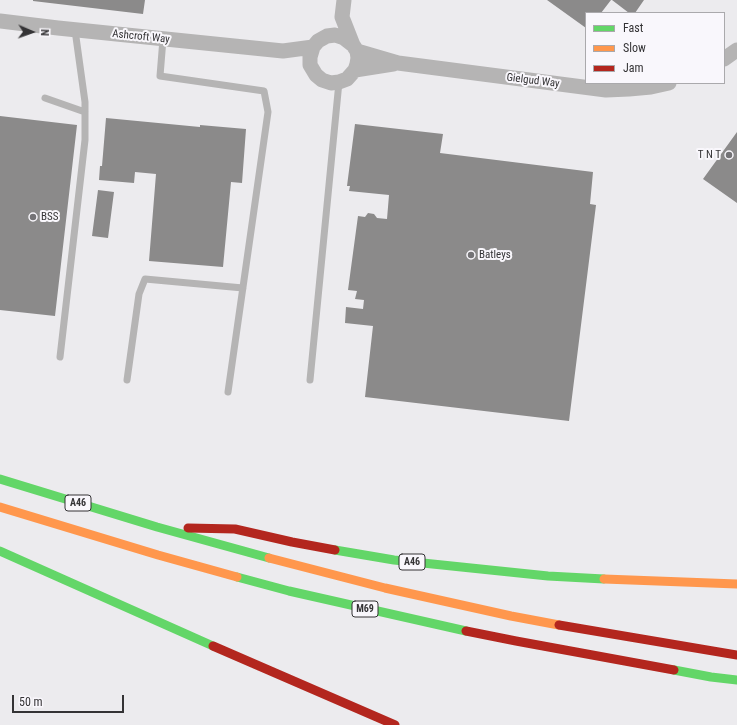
<!DOCTYPE html>
<html>
<head>
<meta charset="utf-8">
<style>
	body { margin:0 }
	#map { position:relative; width:737px; height:725px; overflow:hidden; background:#ecebee; font-family:"Roboto Condensed",sans-serif }
	canvas { display:block }
	.legend { position:absolute; left:585px; top:12px; width:140px; height:72px; box-sizing:border-box; background:#f9f7fc; border:1px solid #aaa9ac; margin:0; padding:5px 7px; list-style:none; font-size:12px; color:#343335 }
	.legend li { display:flex; align-items:center; gap:8px; height:20px }
	.legend b { width:20px; border:1px solid #aaa9ac }
	.north { position:absolute; left:12px; top:12px; width:40px; height:40px; -webkit-text-stroke:3px #f9f7fc; paint-order:stroke; rotate:92deg; font-size:11px; font-weight:700; line-height:16px; text-align:center; color:#343335 }
	.north::after { content:''; display:block; margin:auto; width:14px; height:18px; background:#343335; clip-path:polygon(50% 0,100% 100%,50% 72%,0 100%) }
	.scale { position:absolute; left:12px; top:695px; width:112px; height:18px; box-sizing:border-box; border:2px solid #343335; border-top:0; padding-left:5px; font-size:12px; line-height:14px; white-space:nowrap; color:#343335; -webkit-text-stroke:3px #f9f7fc; paint-order:stroke }
</style>
</head>
<body>
<div id="map">
<canvas width="737" height="725"></canvas>
<ul class="legend">
<li><b style="height:5px;background:#63d668"></b>Fast</li>
<li><b style="height:5px;background:#ff974d"></b>Slow</li>
<li><b style="height:5px;background:#b3261e"></b>Jam</li>
</ul>
<div class="north">N</div>
<div class="scale">50 m</div>
</div>
<script>
const ctx = document.querySelector('canvas').getContext('2d');
ctx.lineJoin = 'round';
function fill(path, color) {
  ctx.fillStyle = color;
  ctx.fill(path, 'evenodd');
}
function shape(rows) {
  const path = new Path2D();
  for (const r of rows) {
    path.moveTo(r[0], r[1]);
    for (let i = 2; i < r.length; i += 2) path.lineTo(r[i], r[i + 1]);
  }
  return path;
}
function strokePath(path, color, width, dash) {
  ctx.strokeStyle = color;
  ctx.lineWidth = width;
  ctx.lineCap = dash ? 'butt' : 'round';
  ctx.setLineDash(dash || []);
  ctx.stroke(path);
}
function label(font, color, halo, rows, align = 'center') {
  ctx.font = font + ' "Roboto Condensed",sans-serif';
  ctx.lineWidth = 4;
  ctx.setLineDash([]);
  ctx.textBaseline = 'middle';
  ctx.strokeStyle = halo;
  ctx.fillStyle = color;
  for (const [text, x, y, turn = 0] of rows) {
    ctx.save();
    ctx.translate(x, y);
    ctx.rotate((+turn || 0) * Math.PI / 180);
    ctx.textAlign = isNaN(turn) ? turn : align;
    if (halo) ctx.strokeText(text, 0, 0);
    ctx.fillText(text, 0, 0);
    ctx.restore();
  }
}
const building = shape([
	[33,0,145,0,143,14,33,1],
	[547,0,611,0,601,13,586,13,586,28],
	[612,0,644,0,635,13,629,13],
	[0,116,77,125,55,316,0,310],
	[106,118,200,127,200,125,246,129,242,183,231,182,223,267,149,261,156,174,135,172,134,183,99,180,100,166,102,166],
	[355,124,443,134,440,153,593,172,590,204,596,205,569,421,365,397,373,326,345,323,346,307,363,309,364,300,355,299,357,291,348,290,358,216,365,217,368,213,374,214,377,218,387,219,389,195,349,191,350,186,347,186],
	[737,132,737,203,703,179],
	[98,190,114,192,108,238,92,236]
]);
const lane = shape([
	[163,39,160,76,264,91,268,112,228,392],
	[45,98,85,112],
	[60,357,85,140,85,102,75,30],
	[127,380,139,294,145,279,243,288],
	[310,380,339,82]
]);
const street = shape([
	[344,0,342,17,353,45],
	[0,21,58,28,283,51,313,47],
	[335,35,344,38,353,45,357,51,358,58,357,64,355,70,347,79,339,82,331,83,322,80,316,75,310,65,310,57,313,47,318,41,327,36,335,35],
	[357,51,398,63,606,90,629,89,651,87,669,83],
	[724,59,737,50],
	[355,70,393,64]
]);
const fast = shape([
	[0,479,157,527,269,558],
	[335,550,394,560,548,576,604,579],
	[0,551,213,646],
	[237,577,289,591,466,631],
	[674,670,711,677,737,680]
]);
const slow = shape([
	[0,507,158,555,237,577],
	[269,558,385,588,511,616,559,625],
	[604,579,737,584]
]);
const jam = shape([
	[188,528,235,529,292,542,335,550],
	[559,625,737,655],
	[466,631,516,641,674,670],
	[213,646,395,725]
]);
const markers = [
	[729,155,4,"#747376"],
	[33,217,4,"#747376"],
	[471,255,4,"#747376"]
];
const shields = [
	[78,503,26],
	[412,562,26],
	[365,609,26]
];
const shieldNames = [
	["A46",78,503],
	["A46",412,562],
	["M69",365,609]
];
const streetNames = [
	["Ashcroft Way",141,37,6],
	["Gielgud Way",533,81,7]
];
const poiNames = [
	["T N T",721,155,"right"],
	["BSS",41,217],
	["Batleys",479,255]
];
fill(building, '#8b8a8a');
strokePath(lane, '#b5b4b4', 7);
strokePath(street, '#b5b4b4', 15);
strokePath(fast, '#63d668', 9);
strokePath(slow, '#ff974d', 9);
strokePath(jam, '#b3261e', 9);
for (const [x, y, r, color] of markers) {
  const dot = new Path2D();
  dot.arc(x, y, r, 0, 2 * Math.PI);
  ctx.fillStyle = color;
  ctx.fill(dot);
  strokePath(dot, '#f9f7fc', 1.5);
}
for (const [x, y, w] of shields) {
  const box = new Path2D();
  box.roundRect(x - w / 2, y - 8, w, 16, 3);
  ctx.fillStyle = '#f9f7fc';
  ctx.fill(box);
  strokePath(box, '#343335', 1);
}
label('bold 10px', '#343335', null, shieldNames);
label('11px', '#343335', '#f9f7fc', streetNames);
label('11px', '#343335', '#f9f7fc', poiNames, 'left');
</script>
</body>
</html>
